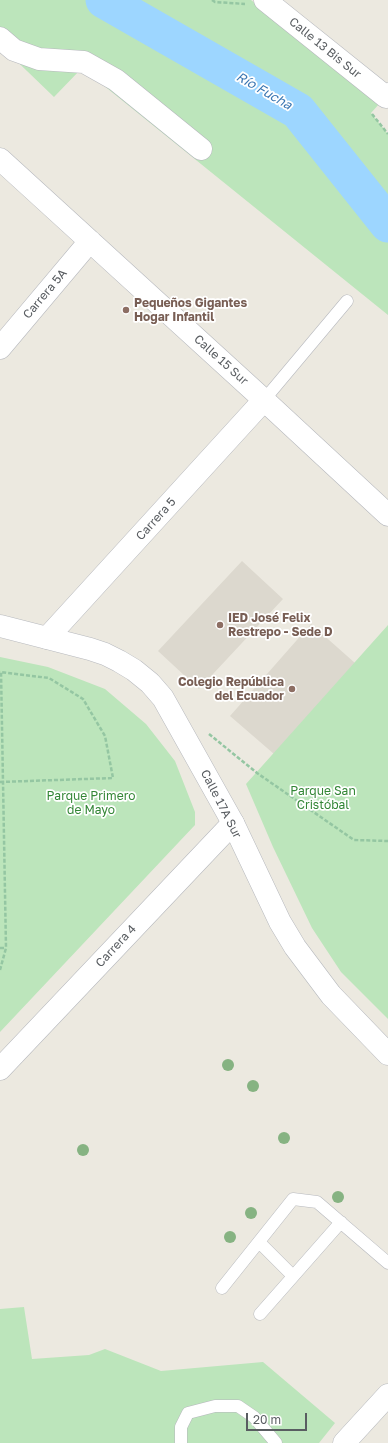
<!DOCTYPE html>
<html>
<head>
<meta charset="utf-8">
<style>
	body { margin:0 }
	#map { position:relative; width:388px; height:1443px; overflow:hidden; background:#ece9e0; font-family:"Golos Text",sans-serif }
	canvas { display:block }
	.scale { position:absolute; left:246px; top:1413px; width:61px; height:18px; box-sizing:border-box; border:2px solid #595d61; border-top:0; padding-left:5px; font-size:12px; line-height:14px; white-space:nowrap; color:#595d61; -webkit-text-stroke:3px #fff; paint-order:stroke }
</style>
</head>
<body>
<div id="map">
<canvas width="388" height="1443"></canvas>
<div class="scale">20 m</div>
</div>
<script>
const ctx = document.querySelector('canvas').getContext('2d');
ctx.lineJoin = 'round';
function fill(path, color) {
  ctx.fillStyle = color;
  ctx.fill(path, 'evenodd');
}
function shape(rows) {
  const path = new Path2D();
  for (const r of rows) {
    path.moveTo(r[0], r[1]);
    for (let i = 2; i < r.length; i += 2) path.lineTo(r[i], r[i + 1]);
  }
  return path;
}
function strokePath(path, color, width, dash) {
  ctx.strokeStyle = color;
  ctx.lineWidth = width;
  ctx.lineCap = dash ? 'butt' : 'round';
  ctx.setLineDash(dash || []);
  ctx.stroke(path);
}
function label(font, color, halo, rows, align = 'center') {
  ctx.font = font + ' "Golos Text",sans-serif';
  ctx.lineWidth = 3.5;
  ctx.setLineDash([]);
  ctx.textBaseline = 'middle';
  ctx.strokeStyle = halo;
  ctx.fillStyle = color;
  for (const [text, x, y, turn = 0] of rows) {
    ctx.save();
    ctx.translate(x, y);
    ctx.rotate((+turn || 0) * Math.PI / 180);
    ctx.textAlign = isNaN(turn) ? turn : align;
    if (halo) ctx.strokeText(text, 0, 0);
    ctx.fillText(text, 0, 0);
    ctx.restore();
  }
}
const education = shape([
	[242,561,283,599,199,689,158,651],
	[311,624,355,663,274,754,230,716]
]);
const green = shape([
	[0,0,251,0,380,103,371,113,388,134,388,315,82,68,54,97,0,45],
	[388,625,388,1019,341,972,312,928,273,847,246,784],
	[0,657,48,667,105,689,146,724,175,761,195,812,195,825,0,1032],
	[24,1307,32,1359,89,1355,105,1349,161,1371,263,1362,335,1423,319,1443,0,1443,0,1309]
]);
const river = shape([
	[104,0,298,111,388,224]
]);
const path = shape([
	[212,0,215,2,245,4],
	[372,114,388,134],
	[209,734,257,773,354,840,388,841],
	[0,782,113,778,105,736,83,699,49,678,0,672],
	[0,948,6,948],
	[0,970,6,948,1,671]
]);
const service = shape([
	[264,400,347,301],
	[259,1242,293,1276],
	[222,1288,293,1199,317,1202,388,1263],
	[260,1314,341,1222],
	[181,1443,181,1427,188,1413,215,1406,238,1406,254,1417,276,1443]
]);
const minor = shape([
	[265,0,386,97,388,94],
	[0,38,14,50,39,59,84,62,116,80,201,149],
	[0,159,264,400,388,515],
	[0,348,90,241],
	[47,638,264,400],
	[0,1069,233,823],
	[344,1443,388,1395]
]);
const tertiary = shape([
	[0,626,90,649,105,654,119,661,134,670,150,683,163,698,233,823,280,922,295,947,331,995,388,1054]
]);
const trees = [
	[228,1065],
	[253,1086],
	[284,1138],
	[83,1150],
	[338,1197],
	[251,1213],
	[230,1237]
];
const markers = [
	[126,310,4,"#8d6e63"],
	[220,625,4,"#8d6e63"],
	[292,689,4,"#8d6e63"]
];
const streetNames = [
	["Calle 13 Bis Sur",325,48,39],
	["Carrera 5A",45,294,-50],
	["Calle 15 Sur",221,360,42],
	["Carrera 5",156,519,-48],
	["Calle 17A Sur",221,804,63],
	["Carrera 4",116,946,-47]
];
const educationNames = [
	["Pequeños Gigantes",134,303],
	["Hogar Infantil",134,317],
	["IED José Felix",228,618],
	["Restrepo - Sede D",228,632],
	["Colegio República",284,682,"right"],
	["del Ecuador",284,696,"right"]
];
const parkNames = [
	["Parque San",323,791],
	["Cristóbal",323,805],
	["Parque Primero",91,796],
	["de Mayo",91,810]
];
const waterNames = [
	["Río Fucha",264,91,30]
];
fill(education, '#dcd8ce');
fill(green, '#bce5bb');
strokePath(river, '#9dd6ff', 37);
strokePath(service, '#b6b8bd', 13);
strokePath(minor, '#b6b8bd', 23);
strokePath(tertiary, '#b6b8bd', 23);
strokePath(path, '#94c6a2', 2.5, [4, 2]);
strokePath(service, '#fff', 12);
strokePath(minor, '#fff', 22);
strokePath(tertiary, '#fff', 22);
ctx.fillStyle = '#86b382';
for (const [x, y] of trees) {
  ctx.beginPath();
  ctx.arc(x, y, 6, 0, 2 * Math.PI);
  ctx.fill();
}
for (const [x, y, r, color] of markers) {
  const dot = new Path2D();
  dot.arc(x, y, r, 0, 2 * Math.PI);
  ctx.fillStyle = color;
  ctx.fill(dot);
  strokePath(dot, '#fff', 1.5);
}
label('12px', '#595d61', '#fff', streetNames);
label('bold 12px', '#785e54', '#fff', educationNames, 'left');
label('12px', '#338636', '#fff', parkNames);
label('italic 13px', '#3a76b2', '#fff', waterNames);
</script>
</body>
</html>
